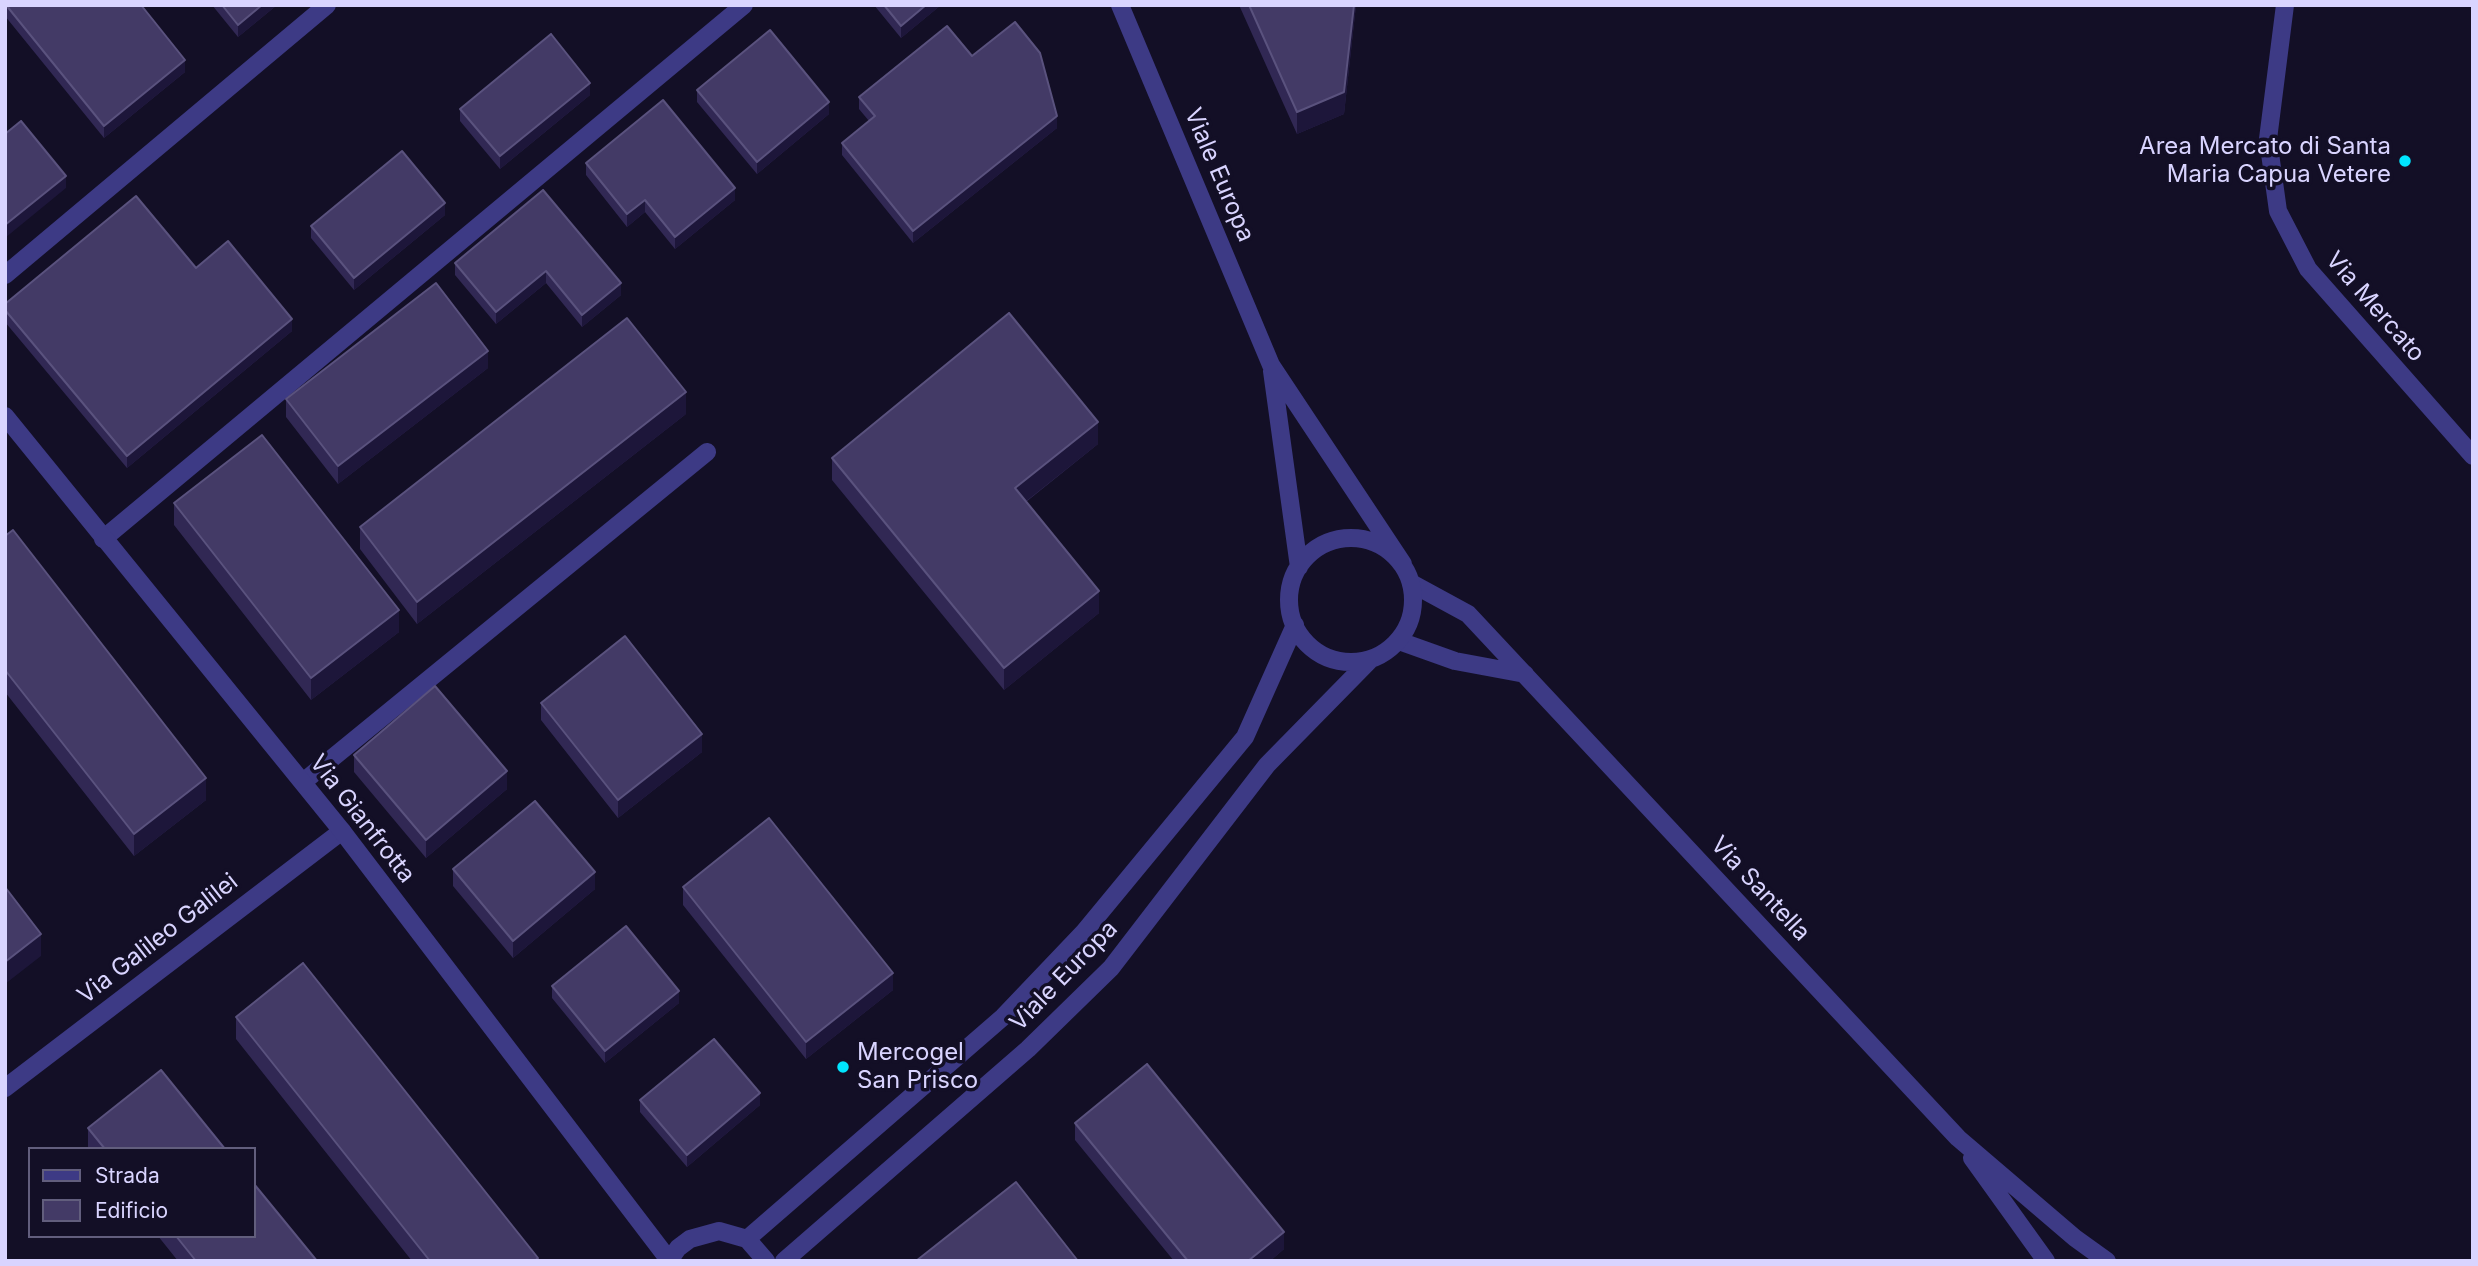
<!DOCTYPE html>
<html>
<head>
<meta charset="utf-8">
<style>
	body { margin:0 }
	#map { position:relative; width:2478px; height:1266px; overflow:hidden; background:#130f26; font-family:Inter,sans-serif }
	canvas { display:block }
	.frame { position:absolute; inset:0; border:7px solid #d9d4ff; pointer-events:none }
	.legend { position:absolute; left:28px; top:1147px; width:228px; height:91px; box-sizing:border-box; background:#130f26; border:2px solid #625e7d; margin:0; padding:9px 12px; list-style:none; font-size:21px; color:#d9d4ff }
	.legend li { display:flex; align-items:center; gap:14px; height:35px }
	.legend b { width:35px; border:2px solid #625e7d }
</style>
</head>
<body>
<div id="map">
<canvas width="2478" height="1266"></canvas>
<div class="frame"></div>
<ul class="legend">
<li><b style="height:9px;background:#3d3a85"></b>Strada</li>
<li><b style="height:19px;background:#433a66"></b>Edificio</li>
</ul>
</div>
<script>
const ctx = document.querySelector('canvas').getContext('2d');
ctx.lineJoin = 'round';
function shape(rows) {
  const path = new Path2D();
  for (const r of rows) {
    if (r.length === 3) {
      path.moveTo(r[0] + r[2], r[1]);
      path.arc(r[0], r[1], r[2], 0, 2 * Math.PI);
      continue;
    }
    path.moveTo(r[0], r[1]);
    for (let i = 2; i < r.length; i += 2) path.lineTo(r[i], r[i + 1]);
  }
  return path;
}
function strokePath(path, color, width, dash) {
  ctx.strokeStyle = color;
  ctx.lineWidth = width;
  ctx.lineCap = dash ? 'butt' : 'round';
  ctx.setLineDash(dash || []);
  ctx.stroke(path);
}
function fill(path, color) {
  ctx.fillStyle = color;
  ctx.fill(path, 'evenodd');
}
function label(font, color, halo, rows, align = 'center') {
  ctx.font = font + ' Inter,sans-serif';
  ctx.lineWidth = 7;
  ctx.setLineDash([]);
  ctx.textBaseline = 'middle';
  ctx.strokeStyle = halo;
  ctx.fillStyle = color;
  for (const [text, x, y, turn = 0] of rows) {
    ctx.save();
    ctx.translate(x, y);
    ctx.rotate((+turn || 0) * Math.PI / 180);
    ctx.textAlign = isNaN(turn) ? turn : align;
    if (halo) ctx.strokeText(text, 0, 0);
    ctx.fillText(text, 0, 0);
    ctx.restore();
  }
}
const minor = shape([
	[2285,5,2268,139,2278,211,2308,269,2473,456],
	[5,275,327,5],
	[103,539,744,5],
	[1411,583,1468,614,1958,1138,2075,1238,2107,1261],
	[1399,641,1455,661,1525,674],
	[303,782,707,452],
	[5,1088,342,831],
	[1972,1158,2046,1261]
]);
const tertiary = shape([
	[1120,5,1271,365,1403,564],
	[1272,371,1299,567],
	[5,416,342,831,669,1260],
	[1351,600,62],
	[747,1239,1003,1017,1084,932,1245,737,1295,625],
	[669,1261,678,1248,690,1239,719,1231,747,1239,766,1261],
	[784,1261,1028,1049,1111,968,1267,765,1371,659]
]);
const wall = shape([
	[5,5,141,5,185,72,104,138,5,16],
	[212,5,277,5,238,37],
	[874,5,941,5,901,38],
	[1239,5,1356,5,1344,114,1297,134],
	[972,56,1057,128,913,243,842,155,842,143,869,121,859,109,859,97],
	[697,90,829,114,757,174,697,102],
	[590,95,500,169,460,121,460,109],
	[586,163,735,200,675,249,645,212,627,227,586,175],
	[543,190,621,295,582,327,546,283,496,324,455,275,455,263],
	[445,215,354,290,311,238,311,226],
	[196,268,292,331,127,468,5,322,5,304],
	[488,368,338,484,286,417,286,399],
	[686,414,417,624,360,549,360,527],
	[1098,444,1026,502,1099,613,1004,690,832,480,832,458],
	[174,503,399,632,311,700,174,525],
	[5,536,206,800,134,856,5,692],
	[541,703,702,752,618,818,541,720],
	[354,755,507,789,426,858,354,772],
	[453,869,595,889,513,958,453,886],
	[683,887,893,990,806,1059,683,905],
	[552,986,679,1003,605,1063,552,998],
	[236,1017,538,1261,412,1261,236,1039],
	[640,1100,760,1105,687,1167,640,1112],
	[1075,1123,1284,1249,1270,1261,1174,1261,1075,1140],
	[88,1128,225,1149,88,1149],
	[158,1236,254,1236,317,1261,178,1261]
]);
const shadedWall = shape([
	[262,5,277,5,238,37,238,25],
	[926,5,941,5,901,38,901,26],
	[1354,5,1356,5,1344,114,1297,134,1297,112],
	[185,60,185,72,104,138,104,126],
	[590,83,590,95,500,169,500,156],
	[829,102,829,114,757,174,757,162],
	[1057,116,1057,128,913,243,913,231],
	[66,176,66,188,5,238,5,225],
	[735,188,735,200,675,249,675,237],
	[645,200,645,212,627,227,627,214],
	[445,203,445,215,354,290,354,278],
	[546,271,546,283,496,324,496,312],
	[621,283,621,295,582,327,582,315],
	[292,319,292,331,127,468,127,456],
	[488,351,488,368,338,484,338,466],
	[686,392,686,414,417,624,417,602],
	[1098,422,1098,444,1015,510,1015,488],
	[1099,591,1099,613,1004,690,1004,668],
	[399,610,399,632,311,700,311,678],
	[702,734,702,752,618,818,618,800],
	[507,771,507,789,426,858,426,840],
	[206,778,206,800,134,856,134,834],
	[595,872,595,889,513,958,513,941],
	[41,934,41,956,5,984,5,962],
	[893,973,893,990,806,1059,806,1042],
	[679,991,679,1003,605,1063,605,1051],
	[760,1093,760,1105,687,1167,687,1155],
	[1284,1232,1284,1249,1270,1261,1248,1261]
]);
const building = shape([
	[6,5,141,5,185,60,104,126,6,5],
	[222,5,262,5,238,25,222,5],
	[884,5,926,5,901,26,884,5],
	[1249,5,1354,5,1344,92,1297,112,1249,5],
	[1015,22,1040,53,1057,116,913,231,842,143,875,116,859,97,947,26,972,56,1015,22],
	[770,30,829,102,757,162,697,90,770,30],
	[551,34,590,83,500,156,460,109,551,34],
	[663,100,735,188,675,237,645,200,627,214,586,163,663,100],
	[21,121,66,176,5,225,5,134,21,121],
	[402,151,445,203,354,278,311,226,402,151],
	[543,190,621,283,582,315,546,271,496,312,455,263,543,190],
	[136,196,196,268,228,241,292,319,127,456,5,310,5,304,136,196],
	[436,283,488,351,338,466,286,399,436,283],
	[1009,313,1098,422,1015,488,1099,591,1004,668,832,458,1009,313],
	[627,318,686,392,417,602,360,527,627,318],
	[262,435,399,610,311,678,174,503,262,435],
	[13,530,206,778,134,834,5,670,5,536,13,530],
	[625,636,702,734,618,800,541,703,625,636],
	[435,686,507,771,426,840,354,755,435,686],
	[535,801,595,872,513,941,453,869,535,801],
	[769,818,893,973,806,1042,683,887,769,818],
	[5,887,41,934,5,962,5,887],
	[626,926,679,991,605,1051,552,986,626,926],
	[303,963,538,1258,535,1261,430,1261,236,1017,303,963],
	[714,1039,760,1093,687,1155,640,1100,714,1039],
	[1147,1064,1284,1232,1248,1261,1188,1261,1075,1123,1147,1064],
	[161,1070,225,1149,105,1149,88,1128,161,1070],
	[1016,1182,1078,1261,916,1261,1016,1182],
	[254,1184,317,1261,196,1261,176,1236,254,1236,254,1184]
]);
const markers = [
	[2405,161,7,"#00e5ff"],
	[843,1067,7,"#00e5ff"]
];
const poiNames = [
	["Area Mercato di Santa",2391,147],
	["Maria Capua Vetere",2391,175],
	["Mercogel",857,1053,"left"],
	["San Prisco",857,1081,"left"]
];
const streetNames = [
	["Viale Europa",1219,175,67],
	["Via Mercato",2375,307,49],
	["Via Gianfrotta",362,819,52],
	["Via Santella",1760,889,47],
	["Via Galileo Galilei",158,939,-38],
	["Viale Europa",1064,976,-46]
];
strokePath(minor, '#3d3a85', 18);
strokePath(tertiary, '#3d3a85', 18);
fill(wall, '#312854');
fill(shadedWall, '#1d163a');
fill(building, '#433a66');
strokePath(building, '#5a527e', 2);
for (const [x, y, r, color] of markers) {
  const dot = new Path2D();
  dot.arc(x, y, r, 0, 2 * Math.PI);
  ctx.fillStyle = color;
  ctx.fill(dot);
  strokePath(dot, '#130f26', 2.5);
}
label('24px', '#d9d4ff', '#130f26', poiNames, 'right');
label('24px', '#d9d4ff', '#130f26', streetNames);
</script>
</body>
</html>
